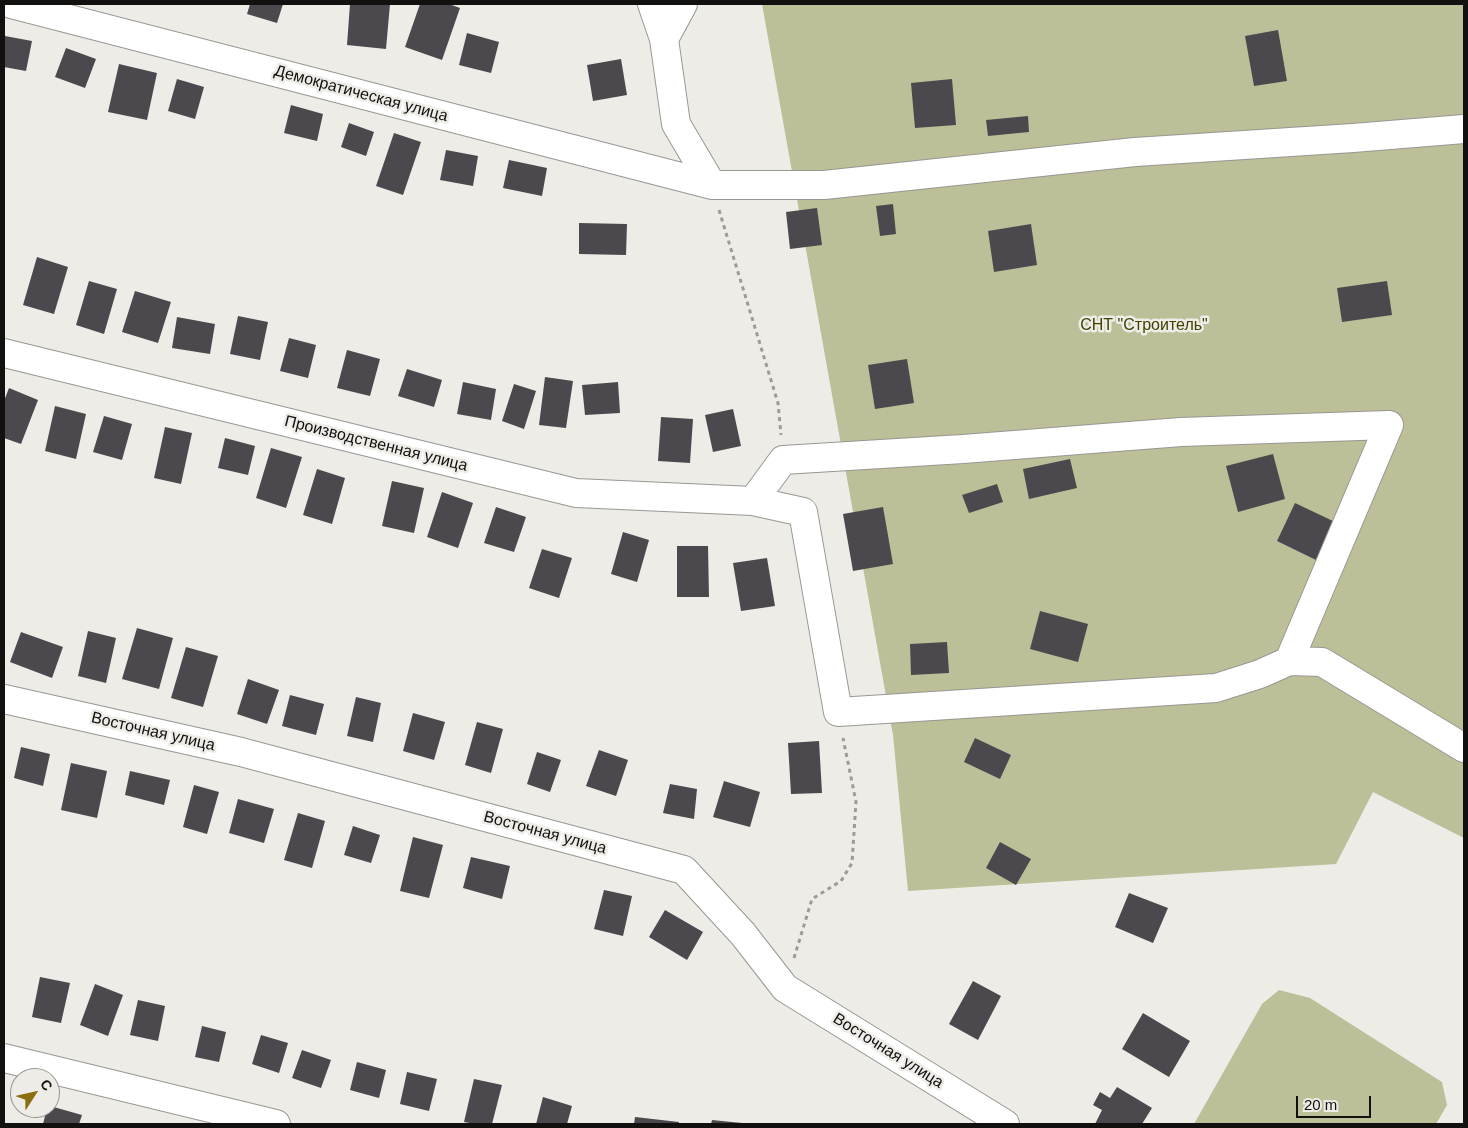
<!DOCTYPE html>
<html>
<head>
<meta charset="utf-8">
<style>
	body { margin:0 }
	#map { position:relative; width:1468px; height:1128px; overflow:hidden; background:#eeece7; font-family:Helvetica,sans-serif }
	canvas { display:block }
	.frame { position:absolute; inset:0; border:5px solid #121110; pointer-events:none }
	.north { position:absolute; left:10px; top:1068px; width:50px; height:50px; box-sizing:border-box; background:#eeece7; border:1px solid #969491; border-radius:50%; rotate:55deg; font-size:14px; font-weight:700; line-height:20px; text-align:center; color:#121110 }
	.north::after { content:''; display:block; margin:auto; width:18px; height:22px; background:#8b6e10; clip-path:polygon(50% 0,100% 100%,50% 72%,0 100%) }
	.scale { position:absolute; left:1296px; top:1096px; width:75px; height:22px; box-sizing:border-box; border:2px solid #121110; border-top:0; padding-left:6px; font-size:15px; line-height:18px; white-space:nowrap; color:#121110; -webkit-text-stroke:4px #eeece7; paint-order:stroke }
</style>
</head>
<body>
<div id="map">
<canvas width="1468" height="1128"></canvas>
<div class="frame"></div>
<div class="north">С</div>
<div class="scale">20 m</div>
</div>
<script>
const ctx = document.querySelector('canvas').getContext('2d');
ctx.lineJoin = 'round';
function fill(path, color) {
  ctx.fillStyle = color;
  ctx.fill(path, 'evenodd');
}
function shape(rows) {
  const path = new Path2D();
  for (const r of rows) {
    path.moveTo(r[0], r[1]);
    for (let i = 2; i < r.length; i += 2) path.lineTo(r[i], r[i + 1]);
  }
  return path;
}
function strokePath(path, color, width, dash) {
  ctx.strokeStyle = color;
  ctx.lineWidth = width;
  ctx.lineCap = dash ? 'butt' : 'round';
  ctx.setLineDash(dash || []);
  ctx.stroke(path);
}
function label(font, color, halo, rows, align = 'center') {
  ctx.font = font + ' Helvetica,sans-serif';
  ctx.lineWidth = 5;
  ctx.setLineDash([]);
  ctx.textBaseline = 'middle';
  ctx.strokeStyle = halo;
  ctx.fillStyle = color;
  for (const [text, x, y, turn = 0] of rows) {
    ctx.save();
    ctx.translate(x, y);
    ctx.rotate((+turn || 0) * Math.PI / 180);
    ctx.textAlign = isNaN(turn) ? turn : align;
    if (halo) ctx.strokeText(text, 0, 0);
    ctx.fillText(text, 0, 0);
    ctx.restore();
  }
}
const green = shape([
	[762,4,1464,4,1464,838,1373,792,1336,864,908,891,893,735],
	[1279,990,1310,998,1442,1082,1447,1105,1436,1124,1194,1124,1262,1004]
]);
const building = shape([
	[250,4,283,4,277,23,247,14],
	[350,4,390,4,386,49,347,45],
	[420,4,449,4,460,8,442,60,405,47],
	[1278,30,1287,81,1254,86,1245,36],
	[467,33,499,42,491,73,459,65],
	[5,36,32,41,26,71,4,67,4,44],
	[66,48,96,59,85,88,55,77],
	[621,59,627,95,593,101,587,65],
	[119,64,157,73,147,120,108,112],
	[177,79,204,87,195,119,168,111],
	[952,79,956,125,915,128,911,83],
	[291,105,323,114,317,141,284,133],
	[1028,116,1029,132,988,136,986,120],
	[349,123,374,132,366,156,341,147],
	[394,133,421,142,403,195,376,186],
	[446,150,478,156,473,186,440,180],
	[509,160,547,168,542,196,503,188],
	[893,204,896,234,880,236,876,206],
	[817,208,822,245,790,249,786,212],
	[579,223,627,224,626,255,579,254],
	[1031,224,1037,265,994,272,988,231],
	[37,257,68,267,54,314,23,305],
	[89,281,117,289,104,334,76,325],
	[1387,281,1392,315,1342,322,1337,288],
	[135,291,171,302,158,343,122,332],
	[238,316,268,322,260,360,230,354],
	[177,317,215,324,210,354,172,348],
	[289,338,316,345,308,378,280,371],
	[347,350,380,359,370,396,337,388],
	[907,359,914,403,875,409,868,365],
	[407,369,442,380,434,407,398,396],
	[545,377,573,381,566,428,539,425],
	[463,382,496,389,491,420,457,414],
	[618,382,620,413,585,415,582,385],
	[514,384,536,391,524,429,502,421],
	[9,388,38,400,21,444,4,438,4,401],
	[55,406,86,414,76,459,45,451],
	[733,409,741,446,713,452,705,415],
	[104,416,132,424,122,460,93,452],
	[661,417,693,419,690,463,658,461],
	[165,427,192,433,181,484,154,478],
	[225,438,255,446,248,475,218,468],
	[271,448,302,457,286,508,256,498],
	[1273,454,1285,499,1238,512,1226,466],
	[1070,459,1077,488,1029,499,1023,469],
	[317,469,345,478,332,524,303,515],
	[392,481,424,488,414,533,382,526],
	[997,484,1003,502,969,513,962,495],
	[442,492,473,503,458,548,427,537],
	[1295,503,1335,522,1316,560,1277,541],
	[496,507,526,517,514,552,484,543],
	[883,507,893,564,853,571,843,514],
	[623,532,649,540,637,582,611,574],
	[677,546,708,546,709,597,677,597],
	[542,549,572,558,559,598,529,588],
	[767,558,775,606,741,611,733,563],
	[1040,611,1088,624,1078,662,1030,649],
	[137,628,173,638,159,689,122,679],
	[88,631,116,638,106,683,78,676],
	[21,632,63,647,52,678,10,662],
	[947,642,949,673,911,675,910,644],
	[186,647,218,656,203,707,171,698],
	[248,679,279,690,267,724,237,714],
	[290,695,324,704,316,735,282,726],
	[356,697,381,703,373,742,347,736],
	[413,713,445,722,434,760,403,751],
	[477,722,503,729,491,773,465,765],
	[975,738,1011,755,1000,779,964,762],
	[819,741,822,793,791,794,788,743],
	[21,747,50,754,43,786,14,778],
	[599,750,628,760,616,796,586,786],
	[537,752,561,760,550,792,527,784],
	[71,763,107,771,97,818,61,810],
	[130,771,170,780,164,805,125,795],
	[724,781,760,792,750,827,713,817],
	[670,784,697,789,694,819,663,813],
	[194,785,219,792,207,834,183,827],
	[238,799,274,809,264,843,229,833],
	[298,813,325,821,312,868,284,860],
	[353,826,380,835,371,863,344,855],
	[413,837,443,845,429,898,400,891],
	[1000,842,1031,859,1016,885,986,868],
	[471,857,510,866,502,899,463,888],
	[604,890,632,896,623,936,594,929],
	[1129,893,1168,908,1153,943,1115,927],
	[665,910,703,932,687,960,649,937],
	[40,977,70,983,61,1023,32,1017],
	[973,981,1001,996,978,1040,949,1024],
	[95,984,123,995,108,1036,80,1025],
	[138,1000,165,1006,158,1041,130,1035],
	[1143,1013,1190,1041,1169,1077,1122,1049],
	[202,1026,226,1032,219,1062,195,1057],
	[261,1035,288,1043,279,1073,252,1064],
	[302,1050,331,1060,321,1088,292,1078],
	[357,1062,386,1070,379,1098,350,1090],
	[407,1072,437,1079,429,1111,400,1104],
	[474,1079,502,1085,492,1124,475,1124,464,1122],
	[1117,1087,1152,1108,1142,1124,1095,1124,1102,1110,1093,1105,1100,1092,1110,1098],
	[543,1097,572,1106,567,1124,536,1124],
	[50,1106,82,1115,79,1124,43,1124,47,1108,50,1108],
	[635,1117,679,1122,679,1124,634,1124],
	[712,1120,742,1123,742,1124,711,1124]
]);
const path = shape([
	[719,210,778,403,781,435],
	[794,958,812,899,841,881,852,863,856,802,843,738]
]);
const minor = shape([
	[11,4,712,185,824,185,1135,152,1353,138,1464,129],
	[652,4,664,39,676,124,712,185],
	[664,39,683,4],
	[4,353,576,493,753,501,803,512,838,712,1216,688,1260,674,1289,661,1322,662,1464,748],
	[753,501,783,460,963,449,1181,432,1389,425,1289,661],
	[4,699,241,752,684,870,743,934,785,988,1005,1124],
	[4,1058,276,1124]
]);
const streetNames = [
	["Демократическая улица",361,94,15],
	["Производственная улица",376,444,14],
	["Восточная улица",153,732,13],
	["Восточная улица",545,833,15],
	["Восточная улица",888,1051,32]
];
const parkNames = [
	["СНТ \"Строитель\"",1144,326]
];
fill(green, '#bcbf97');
fill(building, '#4b494d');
strokePath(minor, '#989793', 30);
strokePath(path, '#9d9b98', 3, [4, 4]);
strokePath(minor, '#fff', 28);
label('16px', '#121110', '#eeece7', streetNames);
label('16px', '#414200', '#eeece7', parkNames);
</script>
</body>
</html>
